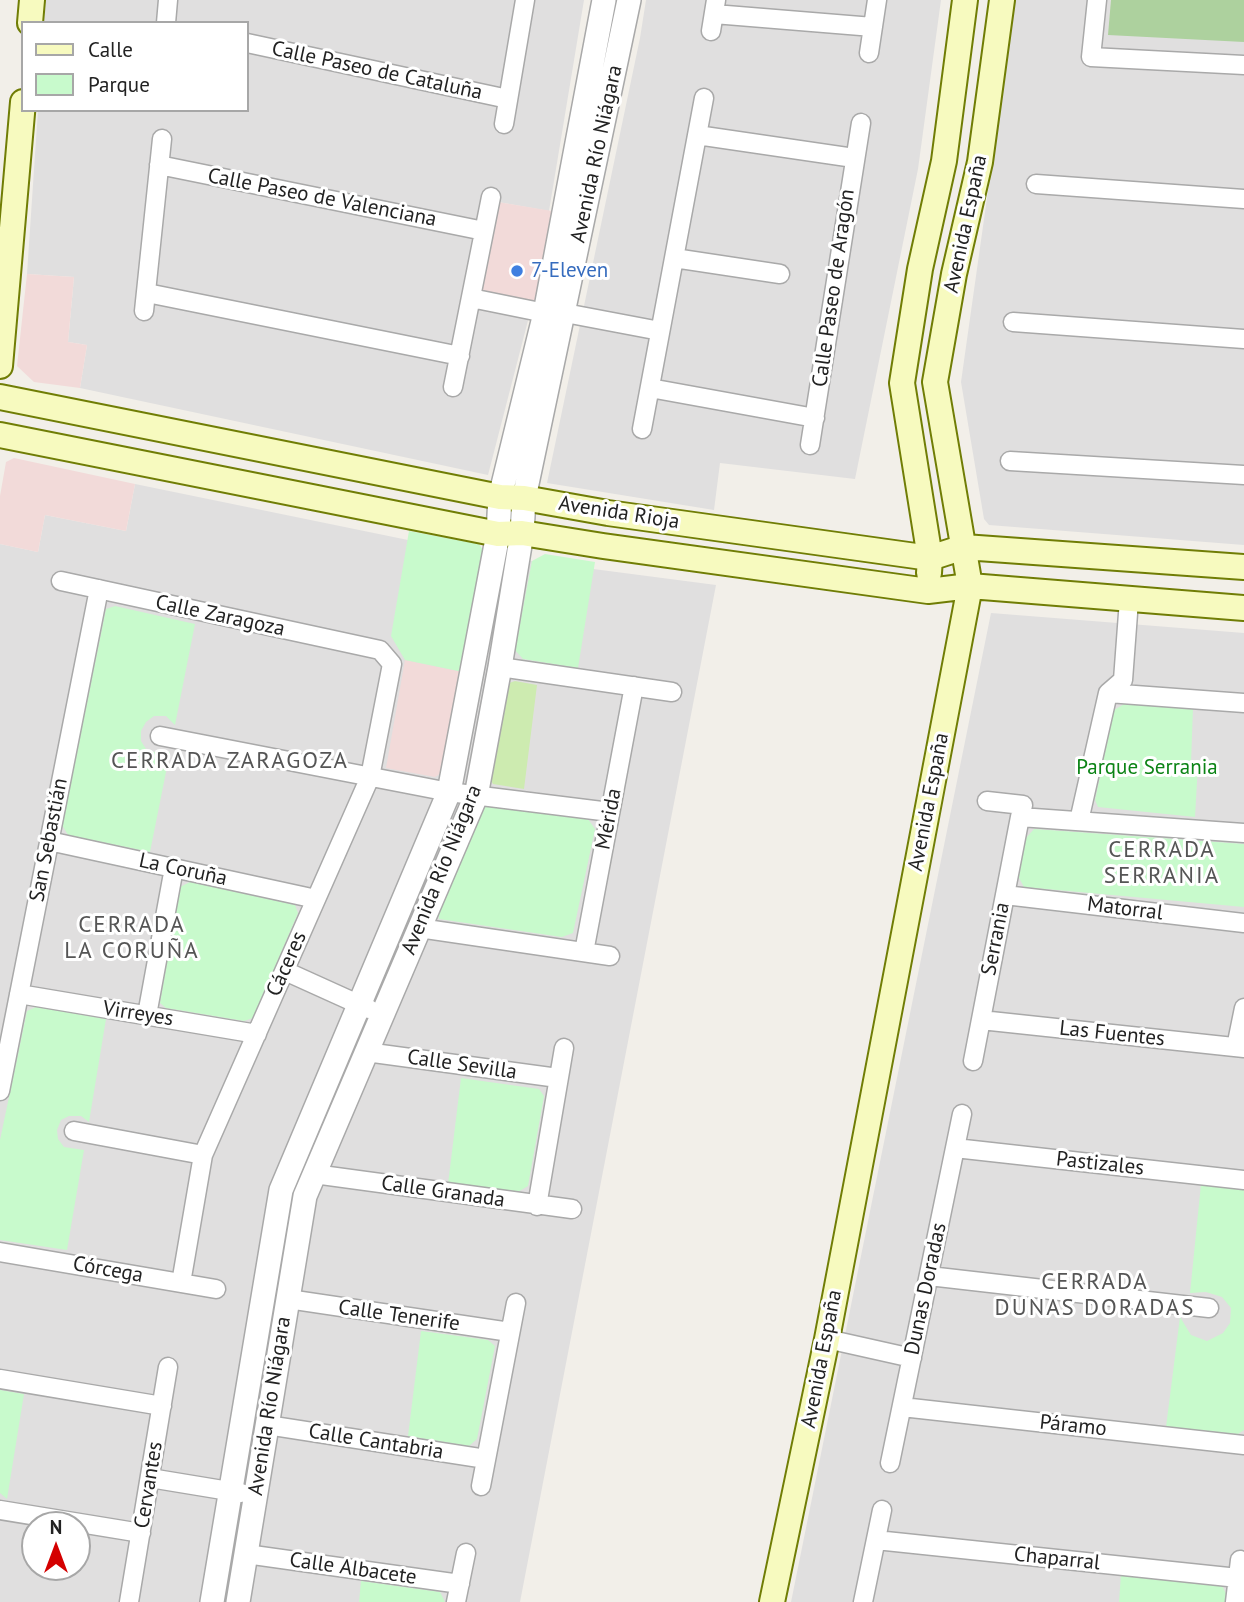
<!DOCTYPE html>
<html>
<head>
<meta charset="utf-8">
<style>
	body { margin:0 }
	#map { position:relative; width:1244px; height:1602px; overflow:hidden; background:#f2efe9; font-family:"PT Sans",sans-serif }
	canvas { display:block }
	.legend { position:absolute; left:21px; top:21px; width:228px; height:91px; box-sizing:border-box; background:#fff; border:2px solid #a7a7a7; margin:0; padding:9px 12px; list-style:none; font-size:21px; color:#222 }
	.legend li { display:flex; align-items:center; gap:14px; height:35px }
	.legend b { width:35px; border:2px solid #a7a7a7 }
	.north { position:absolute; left:21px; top:1511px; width:70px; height:70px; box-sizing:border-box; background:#fff; border:2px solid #a7a7a7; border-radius:50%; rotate:0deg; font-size:19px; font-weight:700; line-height:28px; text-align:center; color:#222 }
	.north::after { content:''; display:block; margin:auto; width:24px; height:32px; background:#d40000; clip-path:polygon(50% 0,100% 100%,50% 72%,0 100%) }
</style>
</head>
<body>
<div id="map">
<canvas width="1244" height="1602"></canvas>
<ul class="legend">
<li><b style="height:9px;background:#f7fabf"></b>Calle</li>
<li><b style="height:19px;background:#c8facc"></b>Parque</li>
</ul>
<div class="north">N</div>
</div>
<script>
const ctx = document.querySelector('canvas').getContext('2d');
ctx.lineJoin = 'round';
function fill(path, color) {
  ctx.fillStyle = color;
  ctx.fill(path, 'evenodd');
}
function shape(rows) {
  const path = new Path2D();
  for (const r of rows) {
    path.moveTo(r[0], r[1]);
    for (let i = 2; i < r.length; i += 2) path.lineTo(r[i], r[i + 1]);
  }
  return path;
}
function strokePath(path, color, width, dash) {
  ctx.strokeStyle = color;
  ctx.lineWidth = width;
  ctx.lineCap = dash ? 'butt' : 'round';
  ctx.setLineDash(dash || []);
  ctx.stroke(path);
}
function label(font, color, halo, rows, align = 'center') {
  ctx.font = font + ' "PT Sans",sans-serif';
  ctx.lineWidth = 6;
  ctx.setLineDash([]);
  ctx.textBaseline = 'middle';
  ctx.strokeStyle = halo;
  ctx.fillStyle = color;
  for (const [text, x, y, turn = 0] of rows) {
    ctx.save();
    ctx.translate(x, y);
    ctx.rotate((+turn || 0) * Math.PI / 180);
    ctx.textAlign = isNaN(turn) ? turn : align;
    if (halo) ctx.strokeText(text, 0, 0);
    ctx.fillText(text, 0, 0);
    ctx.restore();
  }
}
const residential = shape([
	[46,0,584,0,549,211,498,202,532,305,488,475,80,388,87,345,68,342,74,277,27,274,38,110,247,110,247,23,44,23],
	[646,0,941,0,918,169,855,479,720,463,714,510,547,483,640,38],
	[1015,0,1244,0,1244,545,989,525,984,519,961,382],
	[135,484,408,540,532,561,716,585,520,1602,0,1602,0,544,38,552,45,515,126,531],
	[35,1525,77,1525,77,1567,35,1567],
	[991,613,1244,633,1244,1602,791,1602]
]);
const commercial = shape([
	[498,202,558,212,542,297,532,305,480,294],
	[27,274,74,277,68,342,87,345,80,388,34,382,17,366],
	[14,458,135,484,126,531,45,515,38,552,0,544,0,496,6,462],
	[405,660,463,672,444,771,435,777,386,768]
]);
const grass = shape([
	[515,681,537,685,524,789,493,784,489,777,506,684]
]);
const forest = shape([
	[1111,0,1244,0,1244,42,1108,35]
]);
const park = shape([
	[409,531,479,544,485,553,463,672,405,660,391,636],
	[545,554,595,562,578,668,523,659,515,650,532,561],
	[115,606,195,624,175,725,166,716,154,716,146,722,141,731,141,741,146,749,157,753,170,752,150,852,68,835,62,825,106,609],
	[1126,703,1193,708,1191,763,1198,764,1195,817,1098,807,1095,800,1114,710],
	[487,803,588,819,595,829,573,933,562,937,439,919,438,911,476,808],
	[1034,829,1244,844,1244,907,1024,887,1018,876,1026,838],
	[190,882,295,905,298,913,253,1018,244,1021,166,1008,160,1003,180,887],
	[36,1007,106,1019,89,1122,81,1116,69,1116,61,1120,57,1130,58,1139,64,1147,84,1150,67,1250,0,1240,0,1140,27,1011],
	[461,1078,539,1089,544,1096,528,1186,518,1192,448,1184],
	[1201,1184,1244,1189,1244,1430,1238,1434,1166,1427,1180,1317,1191,1335,1207,1341,1223,1333,1230,1323,1231,1308,1222,1297,1206,1292,1190,1293],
	[421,1331,488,1340,495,1346,477,1439,469,1446,408,1436],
	[0,1390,24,1394,7,1499,0,1493],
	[1121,1574,1221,1584,1228,1597,1228,1602,1119,1602],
	[361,1581,440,1592,445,1602,359,1602]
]);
const minor = shape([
	[1097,0,1091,57,1244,65],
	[714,14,873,27],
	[166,23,168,0],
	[711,31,716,0],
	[247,43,508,99],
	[869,53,877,0],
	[504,124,525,0],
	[697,135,854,158],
	[159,165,484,231],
	[1036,184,1244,199],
	[674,258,780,274],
	[147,293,460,356],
	[471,298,545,313,565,313,660,331],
	[144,311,162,139],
	[1013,322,1244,339],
	[453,387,491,197],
	[650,388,815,418],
	[642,429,704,98],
	[810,445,861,123],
	[1010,461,1244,475],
	[61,581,380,650,392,664,370,777,203,1155,181,1283],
	[500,667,672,692],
	[1108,693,1244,703],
	[160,736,449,792,610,812],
	[987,801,1023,805,1020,817,1244,833],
	[1079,821,1108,693,1123,680,1129,600],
	[49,841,316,899],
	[1005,895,1244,923],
	[419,928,610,956],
	[584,952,634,686],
	[285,971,369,1009],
	[19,994,257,1034],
	[147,1015,174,868],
	[981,1020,1244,1048],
	[1236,1047,1244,1008],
	[366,1052,558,1078],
	[973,1061,1020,817],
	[0,1091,99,589],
	[74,1131,203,1155],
	[955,1148,1244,1180],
	[314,1174,572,1209],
	[537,1206,564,1048],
	[0,1252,216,1289],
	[929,1276,1209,1308],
	[288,1299,510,1332],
	[827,1339,912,1358],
	[0,1379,162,1406],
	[902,1407,1244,1445],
	[267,1425,486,1459],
	[890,1463,962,1114],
	[150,1478,241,1493],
	[481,1486,516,1303],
	[0,1510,141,1533],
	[876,1540,1238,1578],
	[246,1554,460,1584],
	[129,1602,168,1367],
	[456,1602,466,1553],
	[863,1602,882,1510],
	[1235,1602,1240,1560]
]);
const tertiary = shape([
	[212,1602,281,1190,449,792,498,534,500,497,545,313,604,0],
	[238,1602,305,1196,476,796,500,667,522,533,524,498,629,0]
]);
const secondary = shape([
	[30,23,32,0],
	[0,366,23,102],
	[0,397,500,497,524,498,608,513,930,558,964,547,1244,567],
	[0,435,498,534,522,533,603,546,928,591,970,586,1244,608],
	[929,573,930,558,902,383,920,269,944,161,965,0],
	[772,1602,827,1339,970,586,935,382,954,274,980,162,1002,0]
]);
const markers = [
	[517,271,7,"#3f7fe0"]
];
const streetNames = [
	["Calle Paseo de Cataluña",377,71,12],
	["Avenida Río Niágara",597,154,-78],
	["Calle Paseo de Valenciana",322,198,11],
	["Avenida España",966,224,-78],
	["Calle Paseo de Aragón",834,288,-82],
	["Avenida Rioja",619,513,9],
	["Calle Zaragoza",220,616,12],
	["Avenida España",929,802,-79],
	["Mérida",609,819,-79],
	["San Sebastián",49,840,-79],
	["La Coruña",183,870,12],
	["Avenida Río Niágara",442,870,-68],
	["Matorral",1125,909,7],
	["Serrania",996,939,-79],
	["Cáceres",287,964,-66],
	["Virreyes",138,1014,9],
	["Las Fuentes",1112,1034,6],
	["Calle Sevilla",462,1065,8],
	["Pastizales",1100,1164,6],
	["Calle Granada",443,1192,8],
	["Córcega",108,1270,10],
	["Dunas Doradas",926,1289,-78],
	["Calle Tenerife",399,1316,8],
	["Avenida España",822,1359,-79],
	["Avenida Río Niágara",270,1406,-81],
	["Páramo",1073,1426,6],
	["Calle Cantabria",376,1442,9],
	["Cervantes",149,1485,-81],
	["Chaparral",1057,1559,6],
	["Calle Albacete",353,1569,8]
];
const shopNames = [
	["7-Eleven",531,271]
];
const parkNames = [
	["Parque Serrania",1147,768]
];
const neighbourhoodNames = [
	["CERRADA ZARAGOZA",230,761],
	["CERRADA",1162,850],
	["SERRANIA",1162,876],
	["CERRADA",132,925],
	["LA CORUÑA",132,951],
	["CERRADA",1095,1282],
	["DUNAS DORADAS",1095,1308]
];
fill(residential, '#e0dfdf');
fill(commercial, '#f2dad9');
fill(grass, '#cdebb0');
fill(forest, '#add19e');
fill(park, '#c8facc');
strokePath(minor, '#a9a9a9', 21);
strokePath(tertiary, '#a9a9a9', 26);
strokePath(secondary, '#707d05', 28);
strokePath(minor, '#fff', 18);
strokePath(tertiary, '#fff', 23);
strokePath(secondary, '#f7fabf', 24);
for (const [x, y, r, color] of markers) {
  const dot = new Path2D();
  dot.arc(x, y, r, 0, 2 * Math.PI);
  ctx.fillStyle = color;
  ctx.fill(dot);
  strokePath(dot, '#fff', 2.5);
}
label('21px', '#222', '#fff', streetNames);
label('21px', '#366cbe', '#fff', shopNames, 'left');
label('21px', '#0c8416', '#fff', parkNames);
ctx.letterSpacing = '2px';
label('23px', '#555', '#fff', neighbourhoodNames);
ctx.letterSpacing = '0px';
</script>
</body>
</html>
